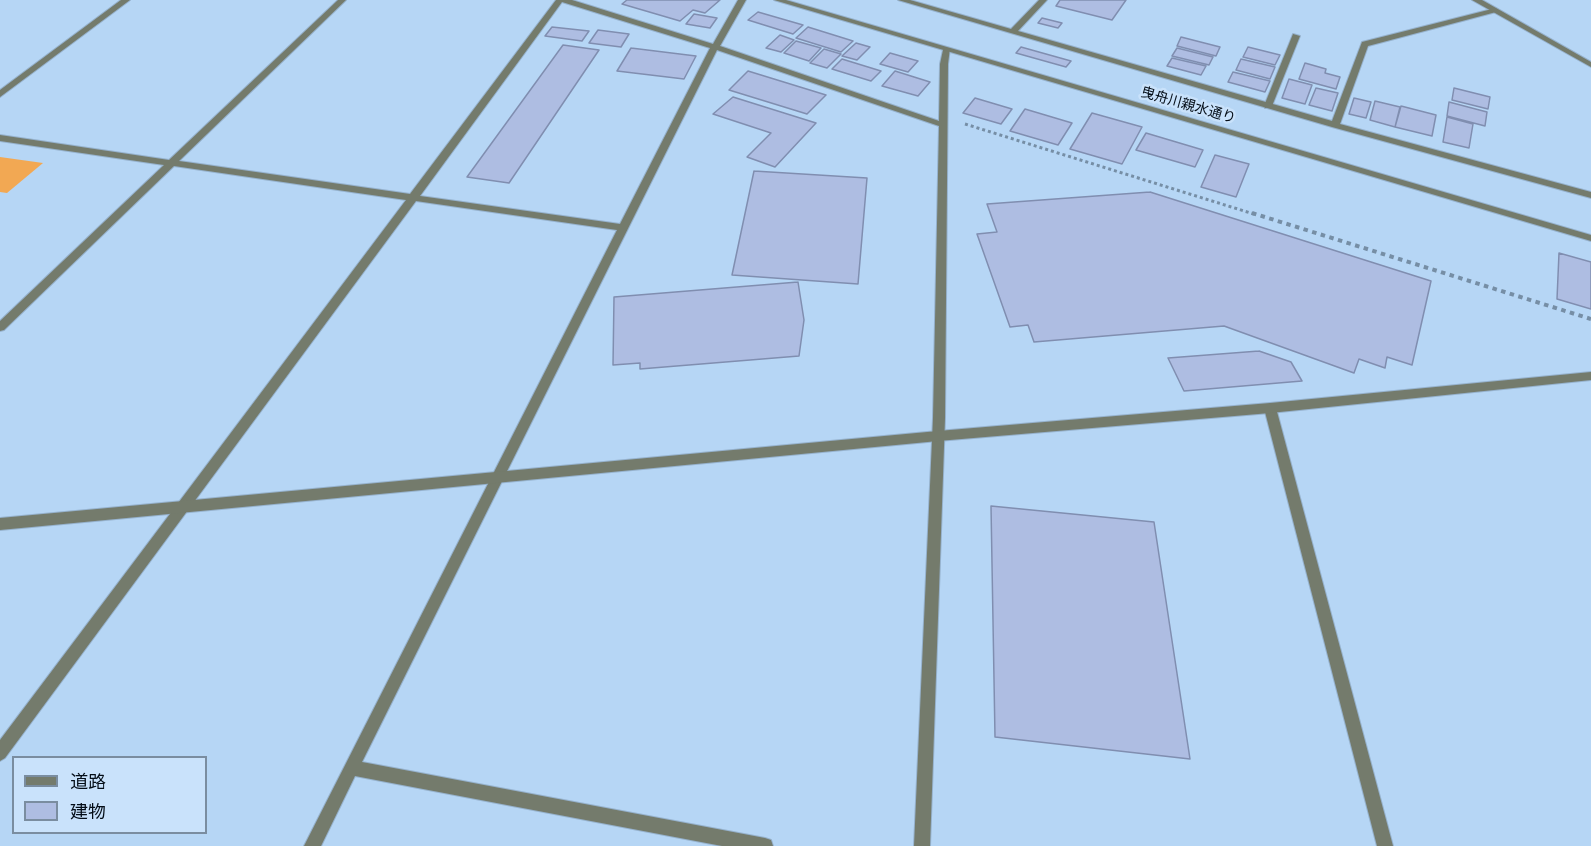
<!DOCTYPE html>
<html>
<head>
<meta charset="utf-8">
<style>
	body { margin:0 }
	#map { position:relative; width:1591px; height:846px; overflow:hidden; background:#b6d6f5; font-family:Poppins,"Noto Sans JP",sans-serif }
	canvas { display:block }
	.legend { position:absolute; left:12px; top:756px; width:195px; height:78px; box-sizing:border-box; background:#c9e2fb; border:2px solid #7a8da0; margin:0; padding:8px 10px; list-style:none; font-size:18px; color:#040d17 }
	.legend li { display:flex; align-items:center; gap:12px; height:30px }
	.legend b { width:30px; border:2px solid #7a8da0 }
</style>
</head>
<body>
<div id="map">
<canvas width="1591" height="846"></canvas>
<ul class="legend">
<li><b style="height:8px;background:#747b6c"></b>道路</li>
<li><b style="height:16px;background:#aebde2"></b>建物</li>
</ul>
</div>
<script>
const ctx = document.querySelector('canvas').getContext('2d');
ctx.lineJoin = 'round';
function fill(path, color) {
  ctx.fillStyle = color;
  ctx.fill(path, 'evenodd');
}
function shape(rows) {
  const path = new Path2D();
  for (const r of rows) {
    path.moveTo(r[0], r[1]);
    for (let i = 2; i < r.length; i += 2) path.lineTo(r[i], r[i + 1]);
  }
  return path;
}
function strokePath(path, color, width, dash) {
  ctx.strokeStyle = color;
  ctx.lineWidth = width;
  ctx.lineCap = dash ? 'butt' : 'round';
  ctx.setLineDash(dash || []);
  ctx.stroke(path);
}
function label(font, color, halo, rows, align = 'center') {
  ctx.font = font + ' Poppins,"Noto Sans JP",sans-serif';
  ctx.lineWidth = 5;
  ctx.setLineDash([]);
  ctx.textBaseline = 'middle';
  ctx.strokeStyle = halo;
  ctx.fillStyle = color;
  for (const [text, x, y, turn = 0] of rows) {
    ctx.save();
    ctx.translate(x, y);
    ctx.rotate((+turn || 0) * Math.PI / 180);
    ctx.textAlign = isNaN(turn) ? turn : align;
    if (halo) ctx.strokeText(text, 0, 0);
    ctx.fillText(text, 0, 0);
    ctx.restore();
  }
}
const green = shape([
	[0,157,43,163,7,193,0,192]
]);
const building = shape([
	[627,0,720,0,705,13,693,10,680,21,622,4,627,0],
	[1060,0,1126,0,1112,20,1056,6,1060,0],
	[758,12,803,25,793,34,748,20,758,12],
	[694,14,717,18,710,28,686,24,694,14],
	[1042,18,1062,23,1058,28,1038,23,1042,18],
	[552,27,589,31,582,41,545,36,552,27],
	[808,27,853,41,841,52,796,38,808,27],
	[598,30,629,34,621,47,589,43,598,30],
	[780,35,794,40,781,52,766,48,780,35],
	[1181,37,1220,47,1216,56,1177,46,1181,37],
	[796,41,821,48,809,61,784,53,796,41],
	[856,43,870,47,857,60,842,56,856,43],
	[563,45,599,50,509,183,467,177,563,45],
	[1021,47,1071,61,1066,67,1016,53,1021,47],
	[1248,47,1280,55,1275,65,1243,57,1248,47],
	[631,48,696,56,684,79,617,71,631,48],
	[1177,48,1213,57,1209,65,1172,56,1177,48],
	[824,49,841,54,827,68,810,63,824,49],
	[890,53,918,61,908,72,880,64,890,53],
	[1172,58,1206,66,1201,75,1167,66,1172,58],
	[842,59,881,71,871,81,832,69,842,59],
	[1241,59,1275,67,1270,79,1236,70,1241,59],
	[1305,63,1326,69,1325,73,1340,77,1336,89,1299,79,1305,63],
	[748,71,826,95,807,114,729,90,748,71],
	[895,71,930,82,918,96,882,86,895,71],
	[1233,72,1270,81,1265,92,1228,82,1233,72],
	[1289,79,1312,85,1305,104,1282,98,1289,79],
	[1316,88,1338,93,1332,111,1309,105,1316,88],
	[1454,88,1490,97,1488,109,1452,100,1454,88],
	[733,97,816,123,775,167,747,157,771,133,713,114,733,97],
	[975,98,1012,109,1001,124,963,113,975,98],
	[1354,98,1371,102,1366,118,1349,114,1354,98],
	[1375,101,1400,107,1395,127,1370,120,1375,101],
	[1449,102,1487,112,1485,126,1447,116,1449,102],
	[1401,106,1436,115,1432,136,1395,127,1401,106],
	[1025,109,1072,123,1058,145,1010,131,1025,109],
	[1092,113,1142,127,1122,164,1070,149,1092,113],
	[1447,117,1473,124,1469,148,1443,142,1447,117],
	[1146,133,1203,150,1195,167,1136,150,1146,133],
	[1215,155,1249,164,1236,197,1201,187,1215,155],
	[754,171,867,178,858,284,732,275,754,171],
	[1150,192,1431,281,1412,365,1387,357,1385,368,1359,359,1354,373,1224,326,1034,342,1028,325,1010,327,977,234,997,232,987,204,1150,192],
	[1559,253,1591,262,1591,309,1557,299,1559,253],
	[798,282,804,320,799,356,640,369,640,363,613,365,614,297,798,282],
	[1259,351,1291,362,1302,381,1184,391,1168,358,1259,351],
	[991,506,1154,522,1190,759,995,737,991,506]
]);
const pathFar1 = shape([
	[965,124,1257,215]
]);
const path = shape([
	[1252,213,1591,319]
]);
const service = shape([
	[1293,34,1300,36,1272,106,1265,108,1264,106,1293,34]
]);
const minor = shape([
	[121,0,130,0,0,97,0,90,121,0],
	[338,0,346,0,179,161,410,194,556,0,572,0,713,44,738,0,746,0,720,46,939,121,940,64,943,50,950,48,948,64,945,418,930,846,914,846,933,418,939,126,717,50,362,762,765,838,771,840,773,846,722,846,355,776,321,846,304,846,617,230,416,201,5,758,0,761,0,740,406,200,174,166,4,330,0,331,0,321,164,165,0,141,0,135,169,160,338,0],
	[562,2,710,48,620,224,420,196,562,2],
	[898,0,910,0,1011,29,1039,0,1047,0,1018,31,1332,121,1362,42,1496,8,1496,12,1368,46,1340,124,1591,192,1591,198,1332,127,898,0],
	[1270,403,1276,408,1393,846,1377,846,1264,408,1270,403]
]);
const tertiary = shape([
	[774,0,786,0,1591,235,1591,241,774,0],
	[1472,0,1482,0,1591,62,1591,67,1472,0],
	[1591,372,1591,380,1270,413,938,441,0,530,0,518,938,431,1270,403,1591,372]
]);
const farStreetnames = [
	["曳舟川親水通り",1188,106,16]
];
fill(green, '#f2a853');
fill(building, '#aebde2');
strokePath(building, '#808eb0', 1.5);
strokePath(service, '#96b2cd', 2);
strokePath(minor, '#96b2cd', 2);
strokePath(tertiary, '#96b2cd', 2);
strokePath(pathFar1, '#768ea5', 3, [3, 3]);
strokePath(path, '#768ea5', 4, [4.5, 4.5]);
fill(service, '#747b6c');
fill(minor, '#747b6c');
fill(tertiary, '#747b6c');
label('14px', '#040d17', '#c9e2fb', farStreetnames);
</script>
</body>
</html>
